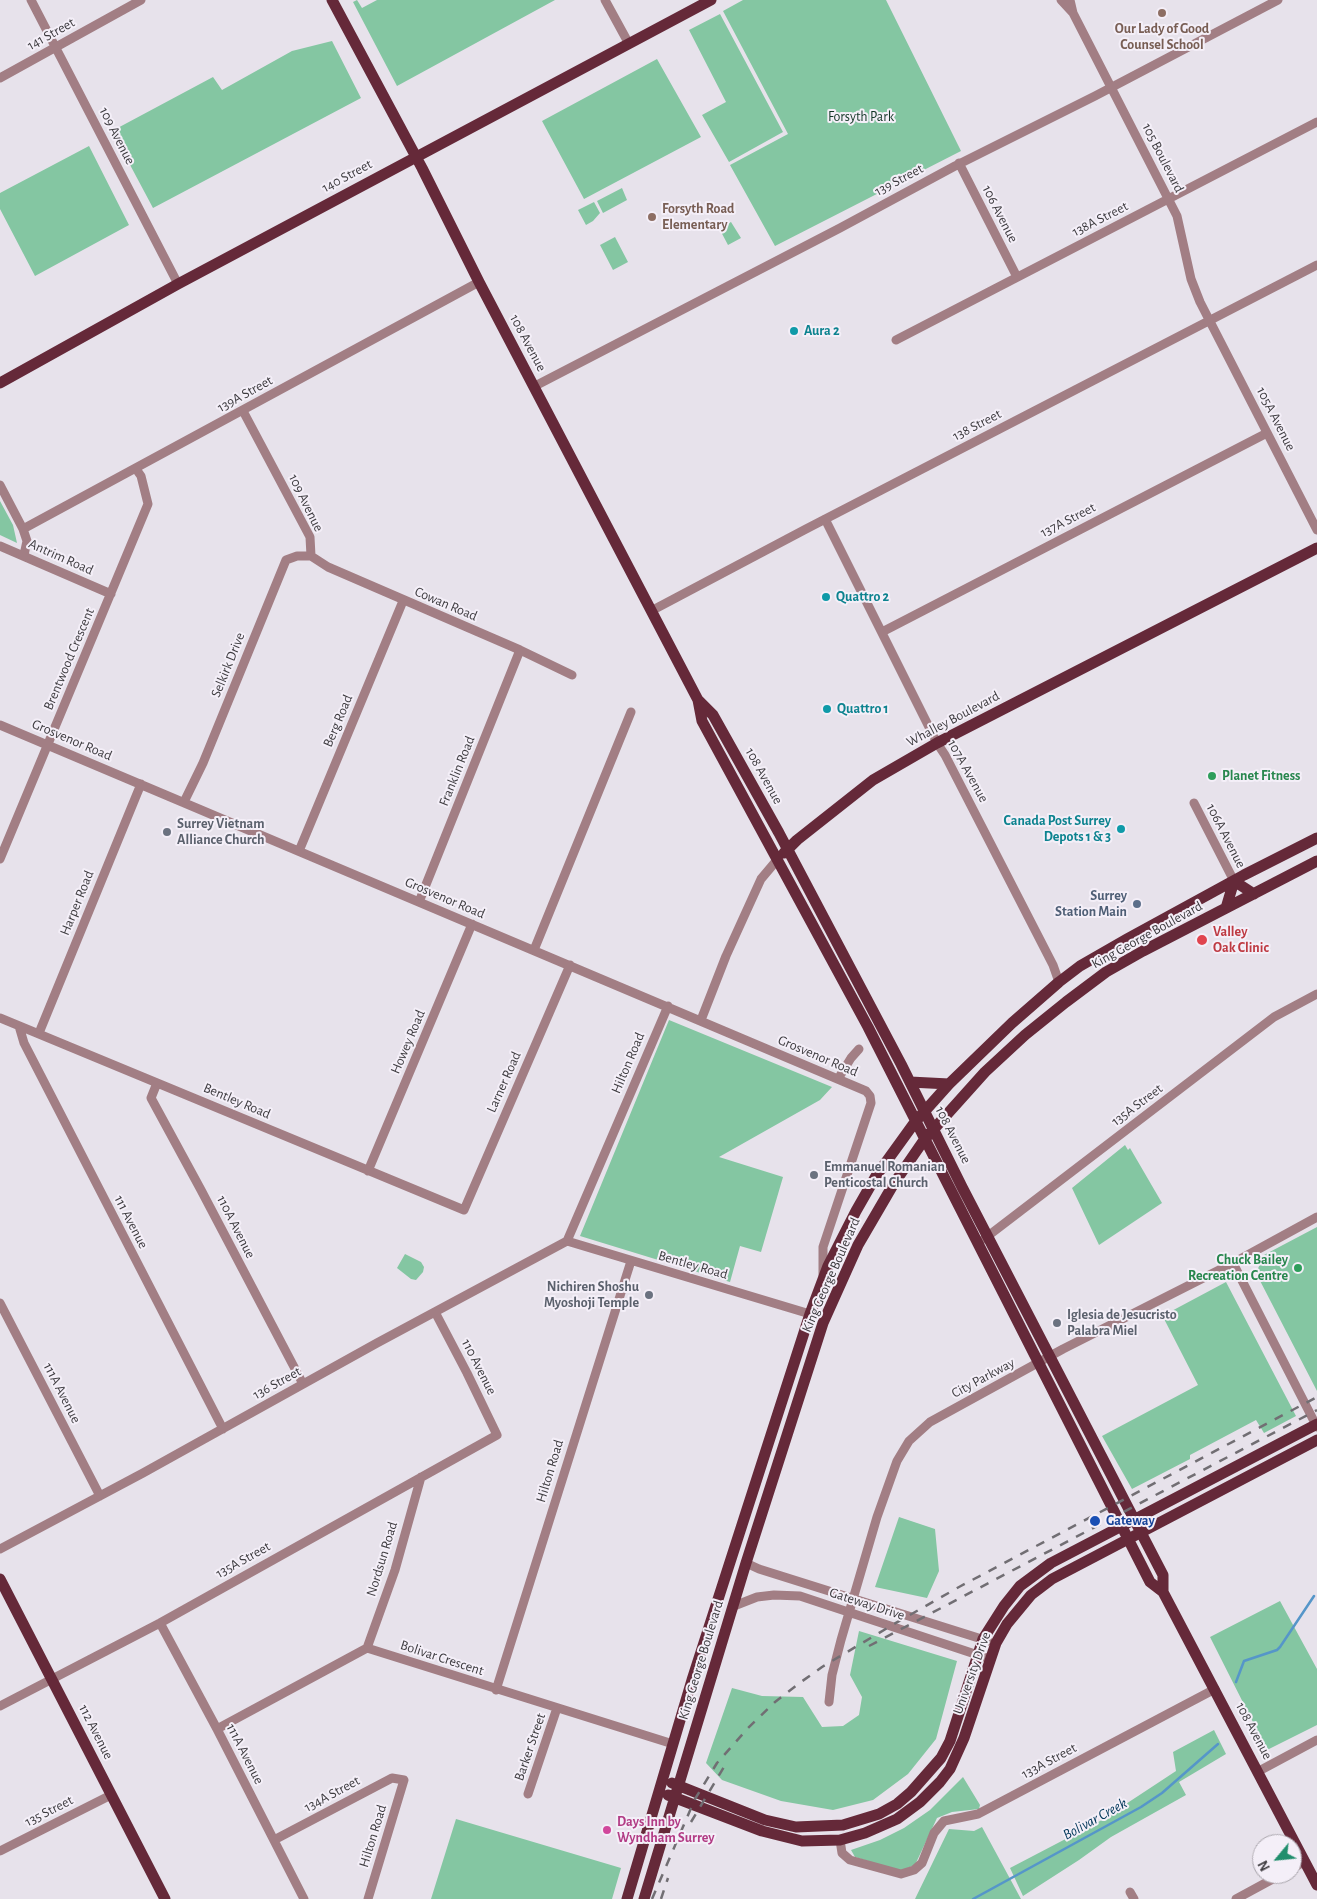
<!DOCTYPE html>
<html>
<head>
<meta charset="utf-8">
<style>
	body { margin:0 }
	#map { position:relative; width:1317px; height:1899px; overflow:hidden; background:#e7e2eb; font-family:"Alegreya Sans",sans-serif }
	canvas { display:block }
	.north { position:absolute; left:1252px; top:1834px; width:50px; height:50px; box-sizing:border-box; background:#f4eff8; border:1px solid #aba7ae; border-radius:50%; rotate:242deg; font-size:14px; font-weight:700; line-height:20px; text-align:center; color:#3e3c40 }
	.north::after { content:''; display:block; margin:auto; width:18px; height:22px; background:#208e6d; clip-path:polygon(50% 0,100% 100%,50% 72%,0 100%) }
</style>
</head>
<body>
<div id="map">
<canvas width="1317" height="1899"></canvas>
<div class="north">N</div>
</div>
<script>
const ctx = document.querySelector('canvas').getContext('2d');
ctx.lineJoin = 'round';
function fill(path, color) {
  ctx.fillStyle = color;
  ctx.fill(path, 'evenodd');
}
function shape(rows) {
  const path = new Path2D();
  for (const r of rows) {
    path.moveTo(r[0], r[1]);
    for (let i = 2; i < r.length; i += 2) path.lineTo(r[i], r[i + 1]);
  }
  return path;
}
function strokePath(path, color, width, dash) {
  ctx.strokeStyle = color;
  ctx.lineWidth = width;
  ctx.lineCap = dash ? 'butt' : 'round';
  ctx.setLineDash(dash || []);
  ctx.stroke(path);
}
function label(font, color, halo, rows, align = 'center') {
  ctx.font = font + ' "Alegreya Sans",sans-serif';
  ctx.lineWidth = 4;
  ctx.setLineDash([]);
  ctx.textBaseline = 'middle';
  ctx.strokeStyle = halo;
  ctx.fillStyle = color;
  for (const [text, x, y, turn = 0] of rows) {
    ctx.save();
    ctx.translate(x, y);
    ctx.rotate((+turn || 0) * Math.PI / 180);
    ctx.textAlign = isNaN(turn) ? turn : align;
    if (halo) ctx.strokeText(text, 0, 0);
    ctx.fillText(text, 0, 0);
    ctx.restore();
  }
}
const green = shape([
	[357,0,362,8,377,0,555,0,397,86,353,2],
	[743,0,886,0,961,151,775,246,730,165,788,134,723,11],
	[720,14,783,132,729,162,702,115,726,102,689,30],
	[332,41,361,98,153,208,112,131,213,77,222,90,292,51],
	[657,59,701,137,584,199,542,121],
	[89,146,129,225,35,276,0,209,0,193],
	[622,188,627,200,603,213,597,201],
	[594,202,600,213,593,221,586,225,578,210],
	[731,222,741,238,728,245,719,228],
	[615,237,628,262,613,270,600,245],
	[0,501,13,525,17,543,0,535],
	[669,1020,832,1087,820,1100,719,1157,783,1177,761,1252,740,1246,730,1282,580,1236],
	[1125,1145,1128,1150,1130,1148,1162,1203,1099,1245,1072,1188],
	[1317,1227,1317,1391,1256,1273,1264,1255],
	[405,1254,421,1262,424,1267,423,1272,416,1280,411,1279,397,1268],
	[1226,1282,1296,1416,1264,1433,1256,1420,1190,1455,1190,1459,1132,1489,1102,1436,1198,1385,1161,1313,1166,1314],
	[899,1517,935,1529,939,1571,927,1598,875,1587],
	[1280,1601,1317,1669,1317,1725,1267,1750,1210,1637],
	[859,1631,957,1661,936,1739,908,1774,873,1800,833,1810,781,1801,722,1780,706,1763,732,1688,762,1696,803,1697,822,1727,843,1726,859,1715,862,1697,850,1675],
	[1214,1730,1226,1754,1179,1782,1186,1795,1111,1837,1079,1860,1023,1896,1010,1868,1100,1821,1176,1771,1173,1752],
	[963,1777,980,1805,979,1809,952,1812,937,1818,915,1865,900,1871,855,1857,851,1850,880,1840,904,1828,930,1810],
	[456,1819,621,1868,612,1899,431,1899],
	[982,1827,1021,1899,915,1899,949,1829,974,1831]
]);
const stream = shape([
	[1236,1682,1244,1661,1277,1650,1280,1647,1314,1596],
	[973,1899,1141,1807,1162,1793,1218,1744]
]);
const minor = shape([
	[31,0,178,284],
	[605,0,629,44],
	[1061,0,1073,13],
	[1070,0,1073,13,1177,216,1191,279,1200,302,1317,530],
	[0,78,141,0],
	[959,163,1017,277],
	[896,340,1317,122],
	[535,386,840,228,955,166,1095,96,1278,0],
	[243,411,310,537,311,556],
	[0,485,23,529,27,541,24,555],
	[825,519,937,743,945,755,1053,965,1059,982],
	[23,529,479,282],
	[0,546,111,594],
	[311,556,328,567,520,650,572,675],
	[651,611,806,529,1317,265],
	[882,632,1267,433],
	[0,725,866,1091,870,1096,871,1103,823,1247,823,1275],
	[184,802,203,763,286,560,297,556,311,556],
	[1194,803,1234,881],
	[299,851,403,601],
	[0,859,148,504,141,476,136,469],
	[419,902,520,650],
	[534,950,631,712],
	[0,1018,464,1210,570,965],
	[701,1020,726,956,761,879,777,860],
	[19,1026,24,1043,223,1429],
	[39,1033,141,784],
	[838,1079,851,1058,859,1049],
	[157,1083,151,1098,201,1190,303,1384],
	[368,1171,472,924],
	[984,1239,1274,1017,1317,994],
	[567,1241,668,1006],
	[567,1241,810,1314],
	[1233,1263,1317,1427],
	[0,1303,100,1496],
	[0,1549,143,1473,377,1343,567,1241],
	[746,1563,759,1569,988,1641],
	[734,1606,757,1597,774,1595,800,1596,990,1659],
	[160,1623,217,1729,304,1899],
	[367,1648,395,1570,421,1477],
	[496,1690,631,1261],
	[829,1702,832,1675,841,1640,877,1517,897,1461,909,1441,930,1422,1063,1349,1233,1263,1317,1217],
	[0,1706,160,1623,497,1435,467,1373,435,1312],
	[217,1729,367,1648,673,1744],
	[1259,1771,1317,1740],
	[528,1794,557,1708],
	[274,1840,392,1778,404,1780,368,1899],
	[840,1840,842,1853,850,1860,901,1874,914,1870,922,1863,934,1833,944,1821,978,1814,1215,1689],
	[0,1851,111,1795],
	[1292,1869,1305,1861],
	[1130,1892,1134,1899],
	[1236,1899,1282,1874]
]);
const major = shape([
	[332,0,422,168,479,282,698,700,713,715,779,833,901,1064,962,1187,1163,1575,1163,1592],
	[0,383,178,284,711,0],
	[698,700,702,721,868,1027,1150,1582,1163,1592,1317,1885],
	[784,853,797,840,873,780,937,743,1317,548],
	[1226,908,1234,881,1254,894],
	[910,1082,949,1084],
	[0,1579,165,1899],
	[672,1783,765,1820,796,1827,843,1825,879,1814,897,1804,911,1792,941,1758,950,1741,983,1639,1004,1606,1020,1586,1051,1563,1317,1424],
	[668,1795,762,1831,802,1841,840,1840,865,1833,897,1819,920,1802,940,1782,950,1769,964,1738,996,1643,1007,1624,1031,1595,1052,1579,1317,1440],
	[627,1899,692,1680,810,1314,828,1266,856,1211,876,1176,915,1122,949,1084,1012,1023,1059,982,1080,966,1127,939,1244,875,1317,838],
	[644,1899,746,1563,823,1323,858,1245,893,1185,924,1140,985,1072,1025,1035,1066,1002,1106,972,1143,951,1317,861]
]);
const rail = shape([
	[869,1646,1317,1410],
	[691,1822,727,1762],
	[652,1899,695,1799,717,1763,748,1728,775,1702,801,1682,822,1667,894,1624,959,1587,1317,1397],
	[661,1899,668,1878]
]);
const markers = [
	[1162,13,5,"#8d6e63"],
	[652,217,5,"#8d6e63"],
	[794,331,5,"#0f9aa8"],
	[826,597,5,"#0f9aa8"],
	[827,709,5,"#0f9aa8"],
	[1212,776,5,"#2e9e5b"],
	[1121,829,5,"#0f9aa8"],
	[167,832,5,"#6b7280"],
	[1137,904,5,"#5c6f8a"],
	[1202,940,6,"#e0444e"],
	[814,1175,5,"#6b7280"],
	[1298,1268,5,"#2e9e5b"],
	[649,1295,5,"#6b7280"],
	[1057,1323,5,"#6b7280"],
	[1095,1521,6,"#1a4fb4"],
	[607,1830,5,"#d1479c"]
];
const educationNames = [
	["Our Lady of Good",1162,29],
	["Counsel School",1162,45],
	["Forsyth Road",662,209,"left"],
	["Elementary",662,225,"left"]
];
const streetNames = [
	["141 Street",51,34,-29],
	["109 Avenue",117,136,63],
	["105 Boulevard",1163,158,63],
	["140 Street",347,176,-28],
	["139 Street",899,180,-28],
	["106 Avenue",1000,214,63],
	["138A Street",1100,219,-27],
	["108 Avenue",528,343,62],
	["139A Street",245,394,-29],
	["105A Avenue",1276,419,63],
	["138 Street",977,425,-27],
	["109 Avenue",306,503,64],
	["137A Street",1068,520,-27],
	["Antrim Road",61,557,24],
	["Cowan Road",446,604,23],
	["Brentwood Crescent",69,659,-67],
	["Selkirk Drive",228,665,-68],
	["Whalley Boulevard",953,719,-28],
	["Berg Road",338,721,-67],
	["Grosvenor Road",72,740,23],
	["Franklin Road",457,771,-68],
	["107A Avenue",968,771,61],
	["108 Avenue",764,776,61],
	["106A Avenue",1226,836,63],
	["Grosvenor Road",445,898,23],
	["Harper Road",77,903,-68],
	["King George Boulevard",1147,935,-29],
	["Howey Road",408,1042,-67],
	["Grosvenor Road",818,1056,23],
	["Hilton Road",628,1063,-67],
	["Larner Road",504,1082,-66],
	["Bentley Road",237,1101,23],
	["135A Street",1137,1105,-37],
	["108 Avenue",953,1135,63],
	["111 Avenue",131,1222,63],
	["110A Avenue",236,1227,63],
	["Bentley Road",693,1265,16],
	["King George Boulevard",831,1275,-66],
	["110 Avenue",479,1367,63],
	["City Parkway",983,1378,-28],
	["136 Street",277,1383,-29],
	["111A Avenue",62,1393,63],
	["Hilton Road",550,1471,-73],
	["Nordsun Road",382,1559,-73],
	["135A Street",243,1560,-29],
	["Gateway Drive",867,1604,18],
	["Bolivar Crescent",442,1658,18],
	["King George Boulevard",701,1660,-73],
	["University Drive",972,1673,-70],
	["108 Avenue",1254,1731,62],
	["112 Avenue",96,1732,63],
	["Barker Street",530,1747,-71],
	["111A Avenue",245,1754,63],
	["133A Street",1049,1761,-28],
	["134A Street",332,1794,-28],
	["135 Street",49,1811,-27],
	["Hilton Road",373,1836,-73]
];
const parkNames = [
	["Forsyth Park",861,117]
];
const cultureNames = [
	["Aura 2",804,331],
	["Quattro 2",836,597],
	["Quattro 1",837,709],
	["Canada Post Surrey",1111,821,"right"],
	["Depots 1 & 3",1111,837,"right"]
];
const leisureNames = [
	["Planet Fitness",1222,776],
	["Chuck Bailey",1288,1260,"right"],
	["Recreation Centre",1288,1276,"right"]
];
const worshipNames = [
	["Surrey Vietnam",177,824],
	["Alliance Church",177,840],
	["Emmanuel Romanian",824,1167],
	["Penticostal Church",824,1183],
	["Nichiren Shoshu",639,1287,"right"],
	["Myoshoji Temple",639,1303,"right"],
	["Iglesia de Jesucristo",1067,1315],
	["Palabra Miel",1067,1331]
];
const serviceNames = [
	["Surrey",1127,896],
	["Station Main",1127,912]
];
const healthNames = [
	["Valley",1213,932],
	["Oak Clinic",1213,948]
];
const transitNames = [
	["Gateway",1106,1521]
];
const hotelNames = [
	["Days Inn by",617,1822],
	["Wyndham Surrey",617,1838]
];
const waterNames = [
	["Bolivar Creek",1095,1819,-29]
];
fill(green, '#84c6a2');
strokePath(stream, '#5596c9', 2.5);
strokePath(minor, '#a27e84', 9);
strokePath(major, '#652939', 11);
strokePath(rail, '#716e73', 2.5, [9, 9]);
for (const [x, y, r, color] of markers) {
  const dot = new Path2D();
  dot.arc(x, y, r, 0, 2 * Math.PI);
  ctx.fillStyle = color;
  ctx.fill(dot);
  strokePath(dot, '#f4eff8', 2);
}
label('bold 14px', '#785e54', '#f4eff8', educationNames);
label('14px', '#3e3c40', '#f4eff8', streetNames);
label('14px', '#113524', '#f4eff8', parkNames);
label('bold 14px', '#0d838f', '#f4eff8', cultureNames, 'left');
label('bold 14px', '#27864d', '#f4eff8', leisureNames, 'left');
label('bold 14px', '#5b616d', '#f4eff8', worshipNames, 'left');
label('bold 14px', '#4e5e75', '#f4eff8', serviceNames, 'right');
label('bold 14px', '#be3a42', '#f4eff8', healthNames, 'left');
label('bold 14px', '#164399', '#f4eff8', transitNames, 'left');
label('bold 14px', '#b23c85', '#f4eff8', hotelNames, 'left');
label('italic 15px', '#013759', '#f4eff8', waterNames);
</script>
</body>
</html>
